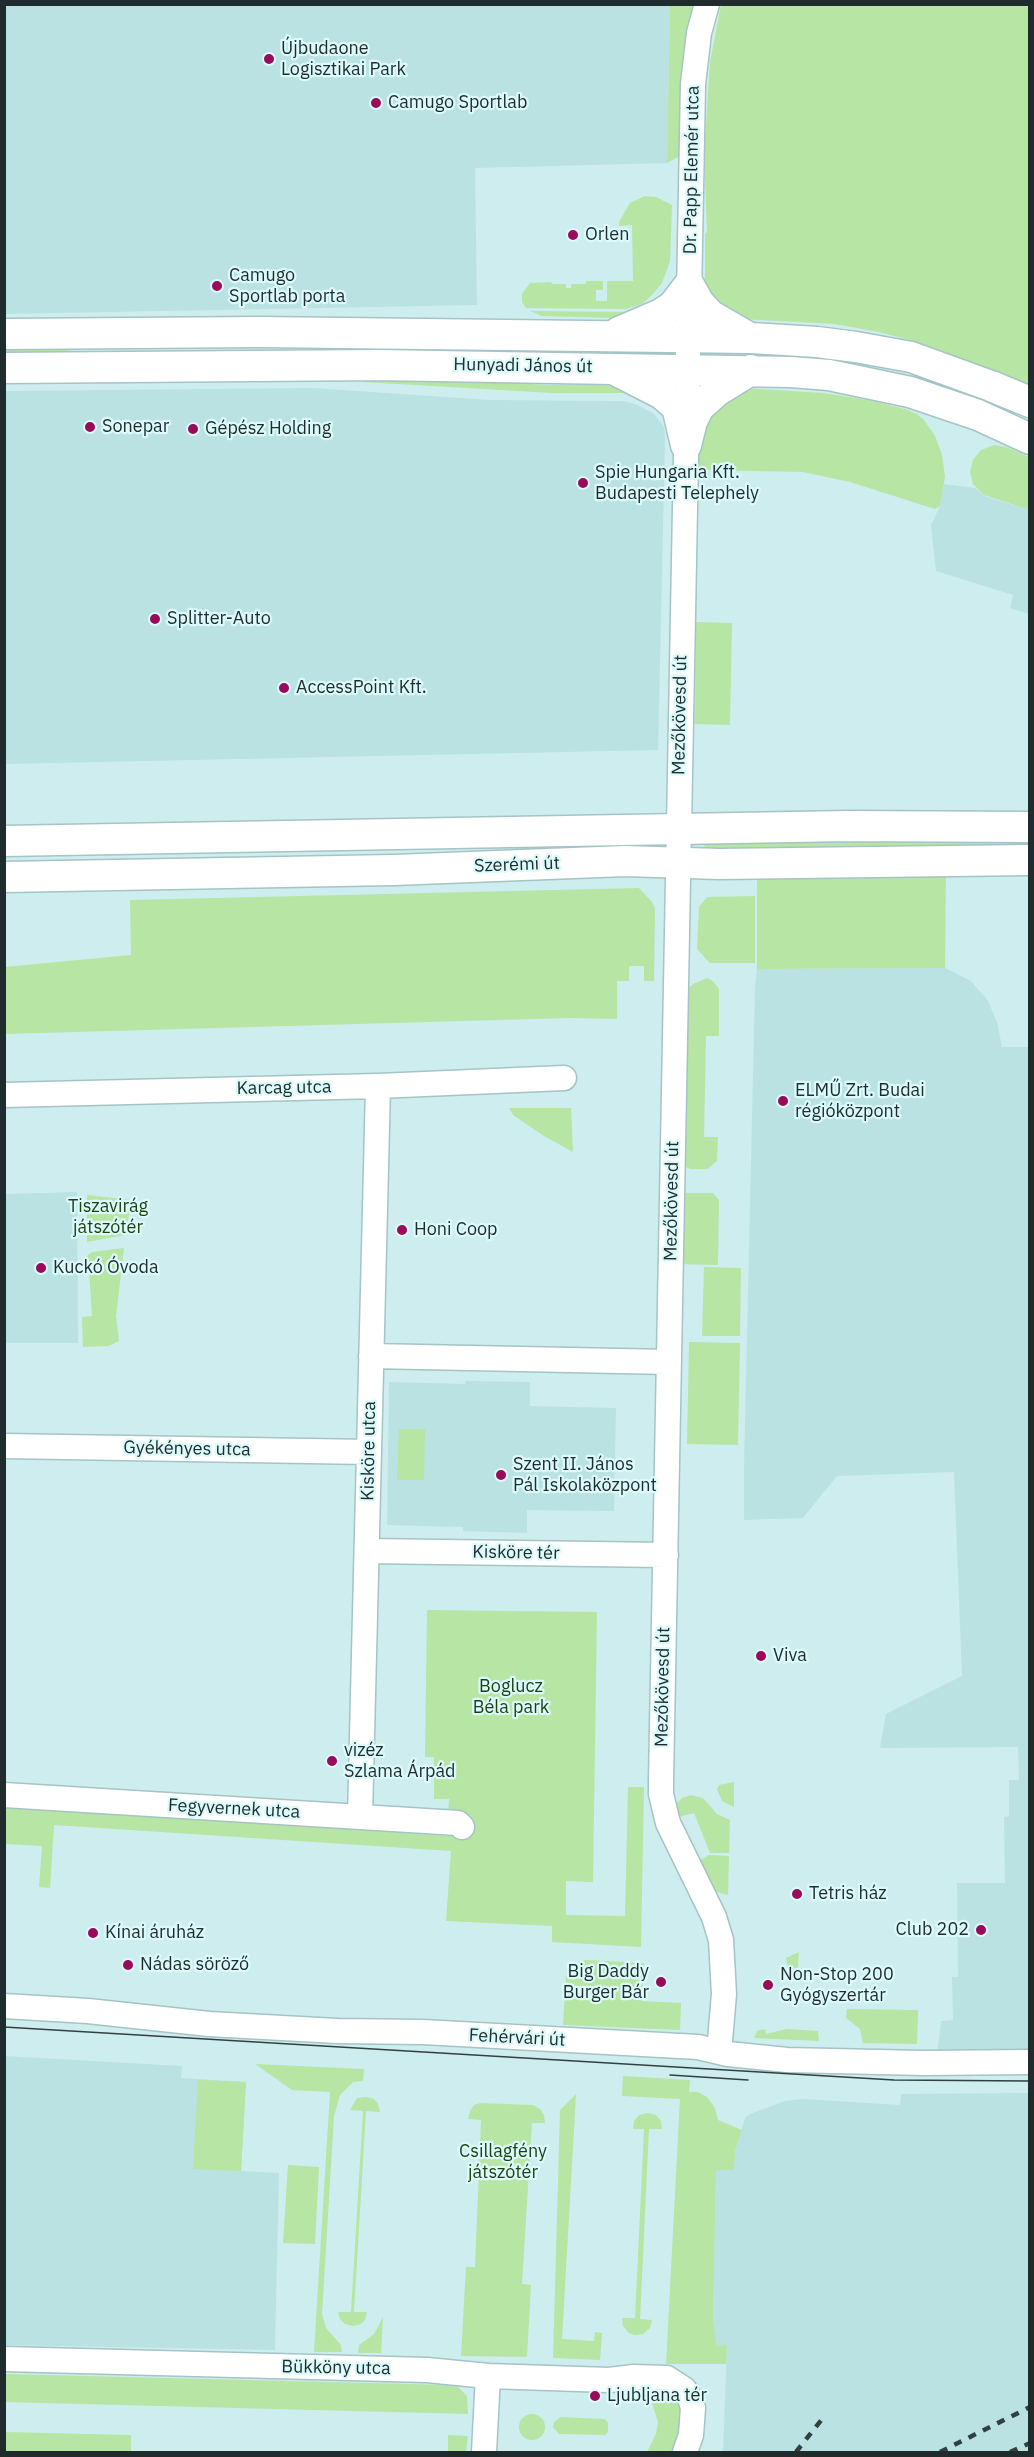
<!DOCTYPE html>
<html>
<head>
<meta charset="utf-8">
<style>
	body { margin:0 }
	#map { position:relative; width:1034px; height:2457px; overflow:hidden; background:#ceedee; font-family:"IBM Plex Sans",sans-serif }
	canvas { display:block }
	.frame { position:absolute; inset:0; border:6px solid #1f2b2c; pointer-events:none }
</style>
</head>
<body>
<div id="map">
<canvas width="1034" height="2457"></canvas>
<div class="frame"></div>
</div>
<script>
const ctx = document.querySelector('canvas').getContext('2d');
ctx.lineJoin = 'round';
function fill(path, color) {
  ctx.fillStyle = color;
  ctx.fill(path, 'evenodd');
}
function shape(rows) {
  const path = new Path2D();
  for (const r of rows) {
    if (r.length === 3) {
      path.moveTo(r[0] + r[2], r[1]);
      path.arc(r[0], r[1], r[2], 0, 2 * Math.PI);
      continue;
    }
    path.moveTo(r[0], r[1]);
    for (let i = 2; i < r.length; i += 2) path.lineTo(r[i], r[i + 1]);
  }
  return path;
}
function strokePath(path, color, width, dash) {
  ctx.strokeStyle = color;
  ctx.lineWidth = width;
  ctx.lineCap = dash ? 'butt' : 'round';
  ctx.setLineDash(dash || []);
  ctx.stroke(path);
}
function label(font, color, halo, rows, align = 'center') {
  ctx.font = font + ' "IBM Plex Sans",sans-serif';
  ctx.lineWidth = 4.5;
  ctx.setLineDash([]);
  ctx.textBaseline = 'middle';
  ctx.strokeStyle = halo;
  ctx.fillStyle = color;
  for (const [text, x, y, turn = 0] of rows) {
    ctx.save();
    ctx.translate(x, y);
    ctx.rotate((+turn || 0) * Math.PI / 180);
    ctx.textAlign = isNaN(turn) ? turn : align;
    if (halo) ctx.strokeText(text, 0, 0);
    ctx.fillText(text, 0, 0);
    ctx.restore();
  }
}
const built = shape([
	[4,5,670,5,667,163,475,168,477,305,5,314],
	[313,388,489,400,623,401,635,404,653,413,659,420,664,427,665,440,658,750,5,764,5,391],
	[944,484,975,488,987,497,1029,510,1029,614,1010,608,1013,595,936,571,931,525,940,506],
	[945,968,971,981,988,1001,997,1022,1002,1047,1029,1047,1029,2051,937,2055,941,2021,953,2020,952,1977,958,1977,957,1883,1005,1883,1004,1817,1009,1816,1009,1780,1019,1780,1018,1747,880,1748,886,1714,962,1676,954,1472,837,1476,803,1518,744,1520,744,1466,755,987,757,969],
	[77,1192,78,1343,5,1343,5,1194],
	[466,1381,530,1382,530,1406,616,1408,614,1511,527,1510,527,1533,463,1531,463,1527,387,1525,389,1382,465,1384],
	[4,2056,182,2066,181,2078,246,2082,241,2171,279,2173,275,2350,5,2345],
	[1029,2093,1029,2452,723,2452,727,2346,717,2346,713,2321,716,2170,734,2170,735,2151,745,2118,750,2114,785,2101,802,2099,900,2105,901,2094]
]);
const green = shape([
	[670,5,697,5,683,138,678,157,667,163],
	[721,5,1029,5,1029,387,968,361,909,340,879,332,835,324,740,319,718,306,705,286,705,234,707,232,704,155,710,62],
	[645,196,656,197,672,205,670,261,662,283,651,296,642,304,626,309,526,308,522,302,522,294,530,283,551,282,552,284,566,284,566,288,571,288,571,284,586,284,586,281,603,281,603,290,596,290,596,301,607,301,607,281,633,281,632,225,619,226,619,222,630,203],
	[636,310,633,316,614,318,542,316,530,311,627,312],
	[4,345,159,347,158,349,79,349,29,358,5,358],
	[723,355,844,363,933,380,994,401,983,405,722,357],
	[369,377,429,377,546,385,605,385,615,386,628,393,552,393,364,382],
	[743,388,823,393,868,400,905,409,917,414,924,420,935,436,942,455,945,477,940,506,935,509,850,482,803,472,705,470,699,468,695,463,698,426],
	[994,445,1006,447,1029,457,1029,510,984,495,973,484,970,472,973,460,981,450],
	[696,622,732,623,730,725,695,724],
	[1030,837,1029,849,715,850,706,848,702,843],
	[946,871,945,968,757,969,757,875],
	[639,888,652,902,655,909,654,981,644,981,644,966,629,966,629,981,617,981,617,1019,569,1018,5,1034,5,967,131,955,130,900],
	[755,896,755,963,710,963,697,949,699,907,707,897],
	[707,978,713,981,719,989,719,1036,706,1036,704,1137,718,1137,717,1161,707,1169,690,1169,684,1166,687,990,693,984],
	[509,1108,571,1108,573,1152,544,1136,513,1115],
	[684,1193,713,1193,719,1200,718,1265,677,1264],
	[87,1195,131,1200,126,1235,87,1242],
	[124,1248,116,1316,119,1341,109,1346,83,1347,82,1317,92,1316,88,1255,92,1252],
	[704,1267,741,1268,740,1336,702,1336],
	[689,1342,740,1343,738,1445,687,1444],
	[399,1429,425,1429,424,1480,397,1480],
	[427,1610,597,1612,593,1882,566,1881,566,1915,625,1916,628,1787,644,1787,641,1947,552,1942,552,1926,446,1921,451,1851,54,1825,50,1888,39,1887,42,1846,5,1844,4,1805,447,1836,449,1799,434,1799,434,1757,425,1757],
	[734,1782,734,1807,722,1801,717,1789,719,1785],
	[691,1795,703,1798,717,1814,730,1820,729,1853,710,1853,694,1813,678,1817,677,1803,682,1798],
	[709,1855,729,1856,728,1895,713,1891,697,1862],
	[799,1952,797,1981,791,1981,786,1958],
	[587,1960,644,1963,642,2001,681,2003,680,2030,563,2025,566,1976,578,1962],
	[847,2009,918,2010,917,2044,863,2043,860,2029,846,2018],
	[765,2029,766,2034,787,2029,818,2031,819,2041,754,2038,757,2031],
	[255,2064,364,2069,363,2081,353,2082,340,2095,334,2116,322,2314,326,2328,341,2345,342,2352,314,2352,330,2092,292,2090],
	[623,2076,690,2080,689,2092,698,2092,707,2097,715,2108,718,2120,742,2130,735,2151,734,2170,716,2170,713,2321,717,2346,727,2345,726,2364,666,2364,680,2099,622,2096],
	[198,2080,246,2082,241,2171,193,2169],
	[576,2094,562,2339,594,2341,595,2332,602,2333,600,2360,553,2358,560,2110],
	[366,2097,374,2099,378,2104,380,2112,366,2111,354,2312,367,2312,365,2320,361,2324,353,2326,345,2324,340,2319,338,2312,351,2312,363,2111,350,2110,357,2098],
	[480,2103,533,2105,540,2109,544,2115,545,2123,532,2123,522,2284,531,2285,527,2357,461,2356,466,2267,475,2267,481,2120,468,2119,470,2111,474,2105],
	[648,2113,656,2115,661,2121,662,2129,649,2129,640,2319,652,2320,650,2328,643,2334,635,2335,629,2333,623,2326,622,2318,635,2318,644,2129,633,2129,634,2121,639,2115],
	[288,2165,319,2167,315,2244,283,2243],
	[383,2317,381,2353,358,2353,359,2345,374,2334],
	[5,2374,451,2385,458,2387,467,2396,468,2414,5,2402],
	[639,2388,666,2389,681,2403,684,2422,674,2452,647,2452,656,2434,658,2422,652,2403],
	[532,2427,13],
	[561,2417,605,2419,608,2423,608,2432,605,2435,559,2434,553,2427,554,2422],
	[5,2432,131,2435,131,2452,5,2452],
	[448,2435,468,2436,466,2452,448,2452]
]);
const minor = shape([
	[707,4,699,33,693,84,661,1780,661,1794,668,1823,714,1917,721,1940,724,1994,719,2052],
	[4,1095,378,1086,564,1078],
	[371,1356,669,1362],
	[4,1446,369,1452],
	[367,1551,666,1555],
	[4,1795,458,1823,462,1827],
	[360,1817,378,1086],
	[4,2006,88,2011,209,2024,337,2031,423,2032,698,2047,728,2054,787,2060,924,2063,1030,2062],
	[4,2359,427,2370,488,2376,609,2380,634,2377,667,2378,684,2389,690,2398,693,2408,691,2435,685,2452],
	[484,2452,488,2376]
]);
const major = shape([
	[619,332,661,314,673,306,689,285,699,303,710,315,748,337],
	[4,334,260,332,751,338,817,342,856,347,911,357,991,386,1030,402],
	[4,368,378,365,791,372,829,375,910,392,978,415,1030,439],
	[617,371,662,394,677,407,686,445],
	[686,445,692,421,699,407,717,391,751,370],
	[4,841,848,826,1030,827],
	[4,877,394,870,625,861,719,864,1030,860]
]);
const tram = shape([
	[4,2027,894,2080,1030,2081],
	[670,2075,748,2080]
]);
const rail = shape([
	[796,2452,823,2418],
	[940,2452,1030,2407],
	[1010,2452,1030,2443]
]);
const markers = [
	[269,59,6,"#9a095a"],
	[376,103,6,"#9a095a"],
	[573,235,6,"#9a095a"],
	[217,286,6,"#9a095a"],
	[90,427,6,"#9a095a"],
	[193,429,6,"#9a095a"],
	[583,483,6,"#9a095a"],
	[155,619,6,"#9a095a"],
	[284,688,6,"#9a095a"],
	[783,1101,6,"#9a095a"],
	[402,1230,6,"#9a095a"],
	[41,1268,6,"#9a095a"],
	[501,1475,6,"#9a095a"],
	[761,1656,6,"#9a095a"],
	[332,1761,6,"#9a095a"],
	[797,1894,6,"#9a095a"],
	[981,1930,6,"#9a095a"],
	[93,1933,6,"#9a095a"],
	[128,1965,6,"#9a095a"],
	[661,1982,6,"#9a095a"],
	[768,1985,6,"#9a095a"],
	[595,2396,6,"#9a095a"]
];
const poiNames = [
	["Újbudaone",281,49],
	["Logisztikai Park",281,70],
	["Camugo Sportlab",388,103],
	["Orlen",585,235],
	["Camugo",229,276],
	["Sportlab porta",229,297],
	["Sonepar",102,427],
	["Gépész Holding",205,429],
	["Spie Hungaria Kft.",595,473],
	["Budapesti Telephely",595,494],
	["Splitter-Auto",167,619],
	["AccessPoint Kft.",296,688],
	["ELMŰ Zrt. Budai",795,1091],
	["régióközpont",795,1112],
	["Honi Coop",414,1230],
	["Kuckó Óvoda",53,1268],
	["Szent II. János",513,1465],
	["Pál Iskolaközpont",513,1486],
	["Viva",773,1656],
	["vizéz",344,1751],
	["Szlama Árpád",344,1772],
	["Tetris ház",809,1894],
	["Club 202",969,1930,"right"],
	["Kínai áruház",105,1933],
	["Nádas söröző",140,1965],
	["Big Daddy",649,1972,"right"],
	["Burger Bár",649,1993,"right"],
	["Non-Stop 200",780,1975],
	["Gyógyszertár",780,1996],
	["Ljubljana tér",607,2396]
];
const streetNames = [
	["Dr. Papp Elemér utca",692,170,-89],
	["Hunyadi János út",523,366,1],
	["Mezőkövesd út",680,715,-89],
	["Szerémi út",517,865,-2],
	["Karcag utca",284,1088,-1],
	["Mezőkövesd út",672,1201,-89],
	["Gyékényes utca",187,1449,1],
	["Kisköre utca",369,1451,-89],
	["Kisköre tér",516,1553,1],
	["Mezőkövesd út",663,1687,-89],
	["Fegyvernek utca",234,1809,3],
	["Fehérvári út",517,2038,3],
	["Bükköny utca",336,2368,1]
];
const parkNames = [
	["Tiszavirág",108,1207],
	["játszótér",108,1228],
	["Boglucz",511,1687],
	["Béla park",511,1708],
	["Csillagfény",503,2152],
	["játszótér",503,2173]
];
fill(built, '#bae2e3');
fill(green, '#b7e5a3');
strokePath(minor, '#a5c4c5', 27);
strokePath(major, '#a5c4c5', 33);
strokePath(minor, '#fff', 24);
strokePath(major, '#fff', 30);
strokePath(tram, '#324041', 1.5);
strokePath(rail, '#324041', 4.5, [8, 8]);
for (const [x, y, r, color] of markers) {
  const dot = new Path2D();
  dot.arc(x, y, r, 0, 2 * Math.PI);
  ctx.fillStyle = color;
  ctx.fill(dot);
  strokePath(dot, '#dbfafb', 2);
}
label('18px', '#1f2b2c', '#dbfafb', poiNames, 'left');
label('18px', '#1f2b2c', '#dbfafb', streetNames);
label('18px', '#1f3f0d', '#dbfafb', parkNames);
</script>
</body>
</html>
